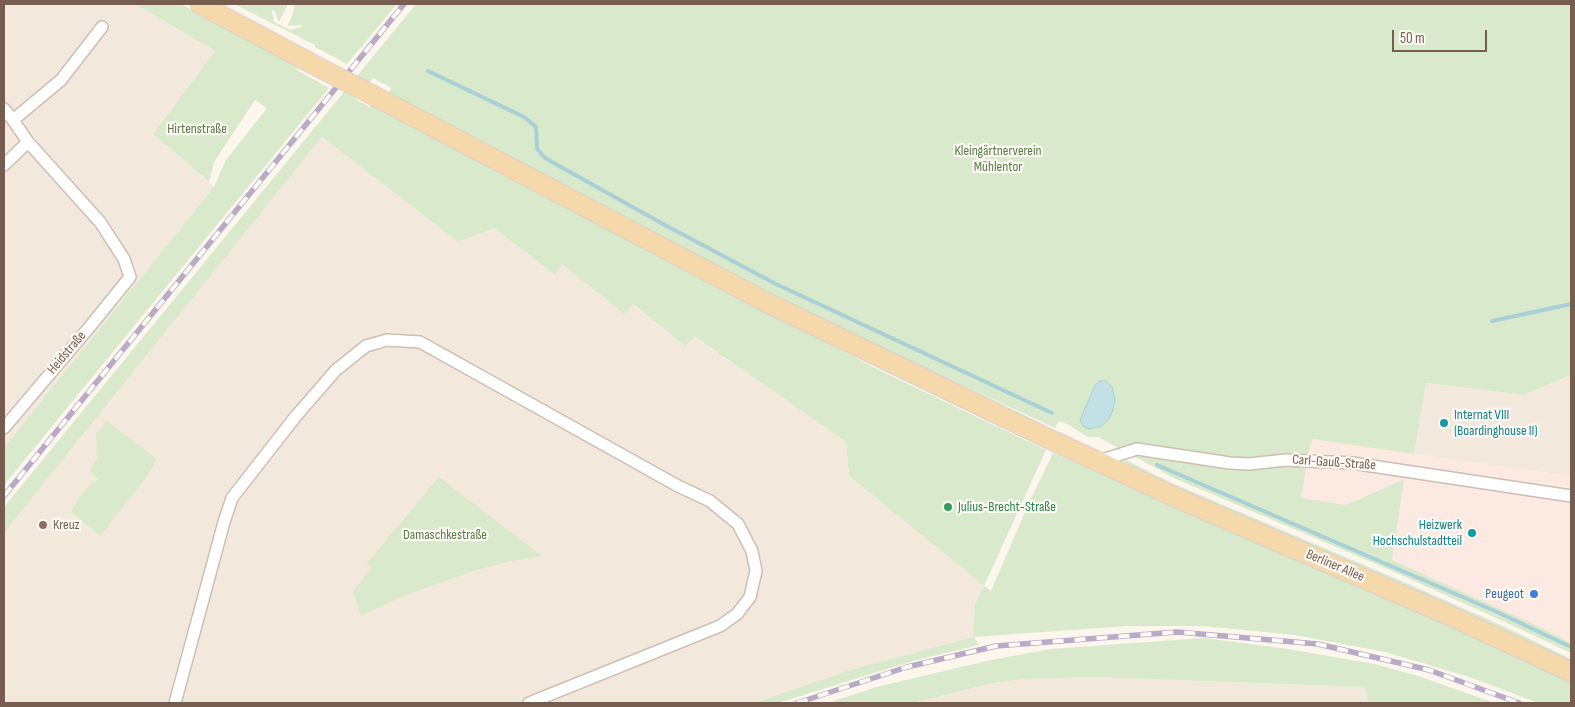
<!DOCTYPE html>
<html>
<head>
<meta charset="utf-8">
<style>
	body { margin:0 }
	#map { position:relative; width:1575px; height:707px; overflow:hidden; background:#fcf6ed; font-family:"Sofia Sans Condensed",sans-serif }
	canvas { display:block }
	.frame { position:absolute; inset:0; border:5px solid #775d50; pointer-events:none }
	.scale { position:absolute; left:1392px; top:30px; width:95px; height:22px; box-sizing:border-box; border:2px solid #775d50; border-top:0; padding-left:6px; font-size:15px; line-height:18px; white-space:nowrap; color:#775d50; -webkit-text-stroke:4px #fefaf4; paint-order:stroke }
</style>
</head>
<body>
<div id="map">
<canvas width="1575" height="707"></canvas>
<div class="frame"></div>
<div class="scale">50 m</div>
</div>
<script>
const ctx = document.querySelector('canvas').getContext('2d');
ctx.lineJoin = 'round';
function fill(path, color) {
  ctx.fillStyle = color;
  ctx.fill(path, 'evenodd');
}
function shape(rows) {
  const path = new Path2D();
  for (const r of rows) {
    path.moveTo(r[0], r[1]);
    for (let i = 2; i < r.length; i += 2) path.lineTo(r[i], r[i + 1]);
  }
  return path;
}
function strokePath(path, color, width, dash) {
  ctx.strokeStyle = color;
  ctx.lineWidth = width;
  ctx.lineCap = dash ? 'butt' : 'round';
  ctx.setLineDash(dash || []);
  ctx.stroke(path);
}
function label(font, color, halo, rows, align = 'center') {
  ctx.font = font + ' "Sofia Sans Condensed",sans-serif';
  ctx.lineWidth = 4.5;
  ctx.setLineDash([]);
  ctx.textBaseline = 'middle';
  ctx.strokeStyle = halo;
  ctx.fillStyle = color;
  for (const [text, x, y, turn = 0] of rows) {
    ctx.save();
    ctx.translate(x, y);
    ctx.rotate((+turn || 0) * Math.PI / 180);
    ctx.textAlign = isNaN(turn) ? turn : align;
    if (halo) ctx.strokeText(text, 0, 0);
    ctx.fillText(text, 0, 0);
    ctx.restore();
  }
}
const residential = shape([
	[4,4,135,4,215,51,153,134,214,187,4,447],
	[322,137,458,242,494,228,555,275,563,265,624,314,632,304,685,346,694,337,846,442,849,476,984,586,975,604,974,637,850,670,754,703,4,703,4,533],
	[1571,375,1571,476,1414,454,1425,383,1524,395],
	[1094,677,1365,687,1368,703,913,703,993,683,1023,679]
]);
const commercial = shape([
	[1313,439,1571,476,1571,643,1538,626,1392,560,1403,479,1346,505,1301,499,1310,446]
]);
const green = shape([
	[135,4,181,4,299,66,297,70,329,88,4,485,4,447,214,187,226,160,267,108,255,100,214,162,209,182,153,134,215,51],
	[234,4,288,4,279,22,274,10,272,11,274,22,291,30,303,26,301,25,287,26,292,17,295,4,397,4,347,64,315,47,315,45],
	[416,4,1571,4,1571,375,1524,395,1426,383,1414,454,1313,439,1310,446,1301,498,1346,505,1404,479,1392,560,1538,626,1571,643,1571,653,1505,622,1390,570,1174,478,1098,437,1088,437,1067,424,1059,421,1055,428,825,322,389,93,391,88,373,78,355,99,370,107,372,104,883,372,1046,450,984,586,991,591,1028,505,1053,453,1312,564,1571,681,1571,703,1538,703,1472,678,1426,664,1385,652,1295,635,1203,626,1127,626,974,637,979,645,913,661,778,703,754,703,850,670,973,637,975,604,984,586,849,476,846,442,695,337,685,346,633,304,624,314,563,265,555,275,494,228,458,242,322,137,4,533,4,507],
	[107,421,157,459,148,475,100,536,71,512,81,495,91,484,98,480,90,471,97,458,96,434],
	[1126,460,1172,483,1404,582,1503,626,1571,659,1571,662,1503,629,1404,585,1188,493,1126,463,1125,461],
	[439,477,542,556,510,561,470,572,403,596,361,616,353,591,371,569,367,563],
	[1204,638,1288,649,1375,664,1418,676,1495,703,1368,703,1365,687,1094,677,1023,679,993,683,913,703,828,703,876,687,991,660,1051,649]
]);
const water = shape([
	[1100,381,1106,381,1112,387,1115,400,1113,410,1109,419,1102,426,1089,429,1083,426,1080,420,1095,385,1100,381]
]);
const stream = shape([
	[428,71,524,117,536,127,537,149,545,158,663,224,776,284,1052,413],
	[1492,321,1571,304],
	[1157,465,1495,611,1571,647]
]);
const minor = shape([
	[4,109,13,120,28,142,100,222,124,259,130,277,92,324,4,428],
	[13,120,61,80,102,27],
	[4,165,28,142],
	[1099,461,1137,449,1230,463,1249,464,1286,460,1352,463,1571,496],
	[175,703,224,522,232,498,296,416,336,370,366,346,387,340,420,342,678,486,710,501,738,524,752,551,756,571,750,597,737,614,720,626,529,703]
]);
const primary = shape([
	[200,4,318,67],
	[363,90,768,303,1047,438,1186,502,1446,614,1571,672]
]);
const rail = shape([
	[4,496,404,4],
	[797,703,907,667,996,646,1177,632,1318,644,1429,670,1519,703]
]);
const primaryBridge = shape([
	[318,67,363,90]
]);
const markers = [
	[1444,423,5,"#0f9aa8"],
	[948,507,5,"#2e9e5b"],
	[43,525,5,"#8d6e63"],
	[1472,533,5,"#0f9aa8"],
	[1534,594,5,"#3f7fe0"]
];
const parkNames = [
	["Hirtenstraße",197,129],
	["Kleingärtnerverein",998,151],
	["Mühlentor",998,167],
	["Damaschkestraße",445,535]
];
const streetNames = [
	["Heidstraße",67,353,-50],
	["Carl-Gauß-Straße",1334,463,4],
	["Berliner Allee",1335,566,23]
];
const cultureNames = [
	["Internat VIII",1454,415],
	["(Boardinghouse II)",1454,431],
	["Heizwerk",1462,525,"right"],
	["Hochschulstadtteil",1462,541,"right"]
];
const leisureNames = [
	["Julius-Brecht-Straße",958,507]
];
const educationNames = [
	["Kreuz",53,525]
];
const shopNames = [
	["Peugeot",1524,594]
];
fill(residential, '#f3e8dc');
fill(commercial, '#fbe9e2');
fill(green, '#d8eacb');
fill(water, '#c2e1e5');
strokePath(water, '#a8d0d6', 1);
strokePath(stream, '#a8d0d6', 4);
strokePath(minor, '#cebeb2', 14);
strokePath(primary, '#d9d2ce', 21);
strokePath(minor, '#fff', 11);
strokePath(primary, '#f5d9ab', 19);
strokePath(rail, '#b9aac7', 5.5);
strokePath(rail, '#fefaf4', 4, [11]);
strokePath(primaryBridge, '#d9d2ce', 21, []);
strokePath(primaryBridge, '#f5d9ab', 19);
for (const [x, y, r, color] of markers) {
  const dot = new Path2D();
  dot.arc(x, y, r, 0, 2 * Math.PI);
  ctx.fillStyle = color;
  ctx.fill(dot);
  strokePath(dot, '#fefaf4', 2);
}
label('14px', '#587c48', '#fefaf4', parkNames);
label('14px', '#775d50', '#fefaf4', streetNames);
label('14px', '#0d838f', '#fefaf4', cultureNames, 'left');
label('14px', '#27864d', '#fefaf4', leisureNames, 'left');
label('14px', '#785e54', '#fefaf4', educationNames, 'left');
label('14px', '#366cbe', '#fefaf4', shopNames, 'right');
</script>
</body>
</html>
